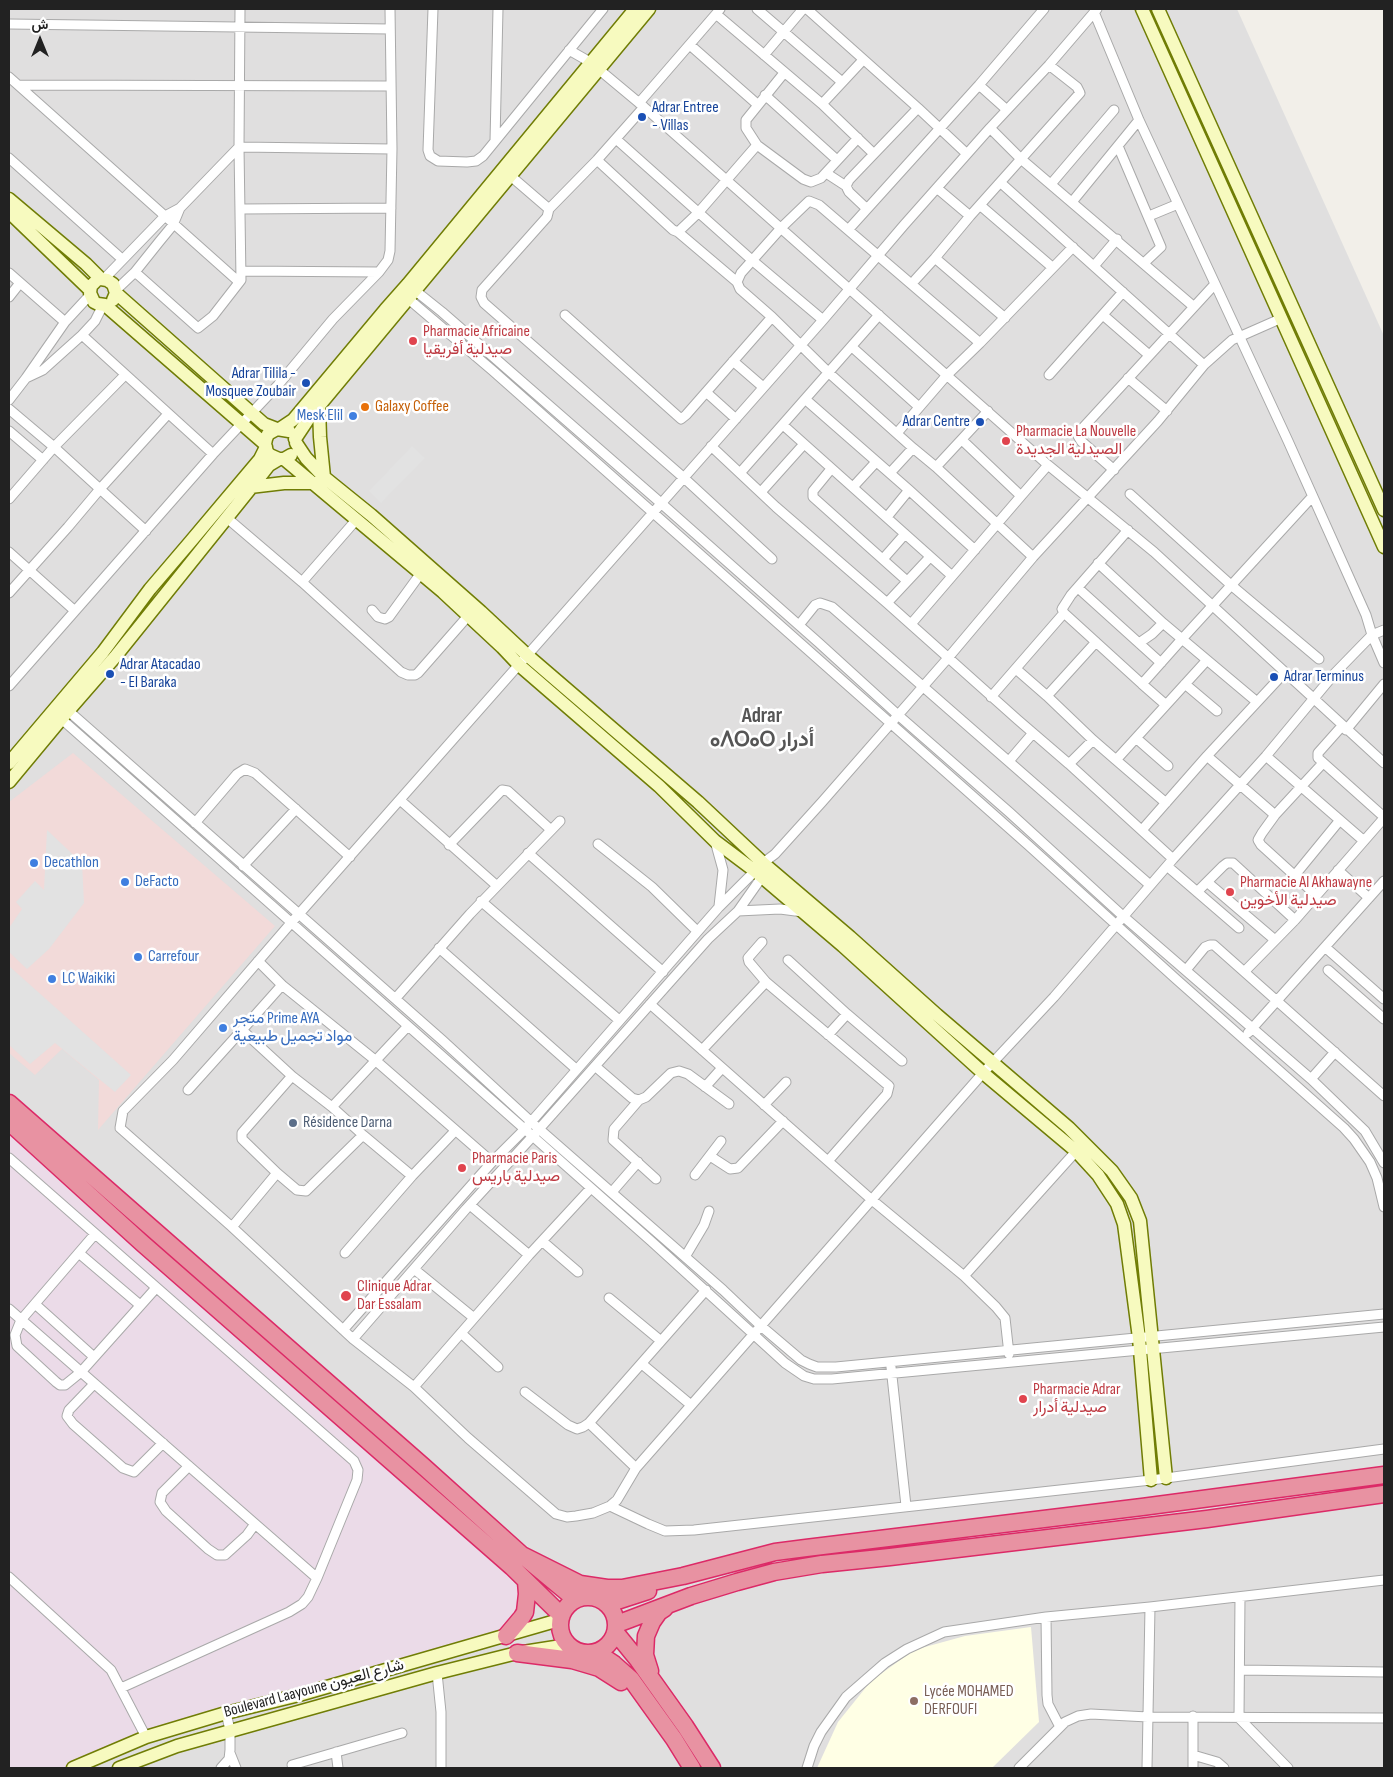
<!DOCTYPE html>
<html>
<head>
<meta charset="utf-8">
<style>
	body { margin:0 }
	#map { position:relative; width:1393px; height:1777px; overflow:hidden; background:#f2efe9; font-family:"Sofia Sans Condensed",Vazirmatn,sans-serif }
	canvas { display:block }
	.frame { position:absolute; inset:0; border:10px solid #222; pointer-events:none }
	.north { position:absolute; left:15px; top:15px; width:50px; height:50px; -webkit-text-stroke:4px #fff; paint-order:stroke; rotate:0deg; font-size:14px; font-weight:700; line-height:20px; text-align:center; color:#222 }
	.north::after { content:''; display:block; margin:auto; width:18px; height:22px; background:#222; clip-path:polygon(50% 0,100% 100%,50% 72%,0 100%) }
</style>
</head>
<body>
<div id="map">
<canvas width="1393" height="1777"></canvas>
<div class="frame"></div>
<div class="north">ش</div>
</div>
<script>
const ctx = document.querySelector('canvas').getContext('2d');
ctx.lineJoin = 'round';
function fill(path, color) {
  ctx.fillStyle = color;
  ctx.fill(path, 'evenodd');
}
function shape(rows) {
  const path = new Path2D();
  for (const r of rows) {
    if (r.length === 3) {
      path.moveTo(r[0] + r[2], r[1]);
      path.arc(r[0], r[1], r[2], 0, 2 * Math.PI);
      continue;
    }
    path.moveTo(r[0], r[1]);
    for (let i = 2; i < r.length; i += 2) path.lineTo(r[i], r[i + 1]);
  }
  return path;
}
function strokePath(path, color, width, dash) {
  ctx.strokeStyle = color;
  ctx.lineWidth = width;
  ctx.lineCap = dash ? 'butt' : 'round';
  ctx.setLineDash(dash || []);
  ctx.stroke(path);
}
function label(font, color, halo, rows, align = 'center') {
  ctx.font = font + ' "Sofia Sans Condensed",Vazirmatn,"Noto Sans Tifinagh",sans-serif';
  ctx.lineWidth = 5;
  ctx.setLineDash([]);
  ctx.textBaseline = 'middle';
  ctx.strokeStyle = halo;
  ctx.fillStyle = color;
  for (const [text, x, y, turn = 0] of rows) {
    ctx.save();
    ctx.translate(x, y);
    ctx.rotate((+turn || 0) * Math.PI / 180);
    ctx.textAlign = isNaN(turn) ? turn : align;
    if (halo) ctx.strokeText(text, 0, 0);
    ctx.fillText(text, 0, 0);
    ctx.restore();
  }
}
const residential = shape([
	[9,9,1237,9,1384,336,1384,1768,76,1768,9,1131]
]);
const commercial = shape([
	[73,753,275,926,98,1130,99,1080,62,1049,35,1075,9,1053,9,802]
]);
const industrial = shape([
	[9,1117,510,1576,520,1593,516,1612,502,1637,141,1739,76,1768,9,1768]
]);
const education = shape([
	[1031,1627,1039,1722,992,1768,817,1768,838,1722,871,1681,914,1650,965,1636]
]);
const parking = shape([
	[412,446,425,458,381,503,369,491],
	[47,830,82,863,84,903,49,949,27,969,9,952,9,928,22,909,16,902,35,881,44,890],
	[9,966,131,1075,115,1092,55,1043,30,1064,9,1045]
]);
const street = shape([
	[433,9,428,150,430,156,438,161,467,162,476,161,483,156,603,9],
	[720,9,716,14,822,104,873,153],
	[757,9,842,82],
	[807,9,918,108,967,154],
	[1097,9,1049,65,990,128,904,225,823,320,291,923,173,1060,123,1111,120,1128,232,1227,353,1339,414,1387,468,1438,556,1514,567,1517,576,1516,593,1513,610,1506,617,1500,636,1468,983,1073,1054,997,1173,859,1266,756,1335,673,1372,635,1384,630],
	[1094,12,1139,120,1288,441,1366,615,1372,635,1384,663],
	[9,24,390,29],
	[690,45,757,104],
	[569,50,590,62,644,107,1048,465,1154,552,1384,763],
	[764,55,803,9],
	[9,77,239,282],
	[19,85,391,86],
	[979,85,1007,110],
	[765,95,837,160],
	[639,103,716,14],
	[822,104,863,60],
	[990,128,1021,159,1193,306],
	[616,139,753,261,823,320],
	[495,141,498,9],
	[757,145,746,128,746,120,784,73],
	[1118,146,1161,247,1144,263],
	[9,158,122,259],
	[597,160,673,230,678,232,698,213,757,145,803,179,811,182,821,178,858,138],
	[506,172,549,209,597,160,644,107],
	[826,173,846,186],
	[1001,183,1204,365],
	[1051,184,1114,110],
	[938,189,970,216],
	[1072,202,1139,120],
	[981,206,1052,267],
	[241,209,391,208],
	[549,209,547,217,482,290,481,297,484,303,684,478,772,559],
	[867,209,849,192,846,186,849,180,918,108],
	[1149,216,1178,204],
	[848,230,979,85,1044,9],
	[678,232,737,282],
	[1094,266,1117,239],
	[241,271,379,272],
	[135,272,198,328,213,316,241,280,239,147,240,9],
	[9,273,65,322],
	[104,279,165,216,180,208,239,147,392,149],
	[915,280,935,258],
	[412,288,442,312,662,504,819,643,898,715,1009,812,1124,917,1311,1079,1365,1131,1384,1163],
	[116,290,135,272,159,242,173,225,180,208],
	[405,296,492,370,1028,845,1176,979,1344,1128,1354,1139,1370,1162,1377,1178,1384,1207],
	[9,297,20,283],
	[565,315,681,419,686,415,772,317],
	[1103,315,1149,355],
	[1005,318,935,258,970,216,1080,93,1077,87,1049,65],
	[82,335,213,454],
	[980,343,1073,247],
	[852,347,919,407],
	[733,361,763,387],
	[1049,375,1123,292],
	[26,378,43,370,82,335,95,321,103,305],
	[1128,378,1167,411],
	[706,392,736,419],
	[805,399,909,490,975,550],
	[9,400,26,378,65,322,90,295],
	[9,409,54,447,146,531],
	[783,425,951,575],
	[9,431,43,460],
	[897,433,947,375,980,343,819,205,809,201,782,227,741,273,737,282,740,289,772,317,829,373,913,448,936,467,1033,557],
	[962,440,1021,496,1048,465],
	[711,446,776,507,887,603,1018,720,1069,764,1173,859],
	[936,467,988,411],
	[831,469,813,491,813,497,907,581],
	[1114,470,1081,441,1078,436,1079,432,1215,284],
	[740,473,879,315],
	[890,473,913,448],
	[853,487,876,462],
	[761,492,804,444],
	[1130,494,1231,585,1319,659],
	[9,499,54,447,125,375],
	[887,517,909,490],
	[227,518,302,582,401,672,408,675,415,675,418,673,468,616],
	[1128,530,1071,595,1062,609,1064,613,1142,684,1182,639,1163,623,1152,634,1139,643],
	[9,552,75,611],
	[883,559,905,534],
	[1098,563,1163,623],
	[302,582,357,519],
	[1078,588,1161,663],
	[9,593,68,527,100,489,168,414],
	[887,603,930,557],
	[372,610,378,617,385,619,389,617,421,573],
	[911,624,1021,496],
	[799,625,815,605,820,603,832,607,1150,885],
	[1096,642,1047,696,1093,740,1116,760],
	[1016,669,1047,696],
	[1142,684,1166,705],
	[1185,684,1217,711],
	[9,686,213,454,278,385,333,319,379,272,388,260,390,251,392,149,390,9],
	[991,697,1064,613],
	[1257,702,1182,639,1312,497],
	[64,707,442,1040,539,1129,723,1290,761,1326,801,1360,809,1364,817,1367,836,1367,1384,1314],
	[58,716,651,1241,785,1363,804,1376,814,1379,832,1379,1384,1327],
	[1342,726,1318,753,1318,758,1384,817],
	[1346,730,1384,684],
	[1136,738,1168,766],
	[1266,756,1364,841],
	[1009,761,1033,733],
	[1069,764,1093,740],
	[400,800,496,885],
	[1166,803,1116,760,1207,660],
	[1275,815,1207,756,1285,672],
	[195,823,237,774,245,769,255,773,350,857],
	[1142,830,1207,756],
	[715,841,723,870,719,906],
	[598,844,652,887,697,931],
	[449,845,502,790,508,791,550,829],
	[528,853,663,972],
	[243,866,296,809],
	[1167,866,1239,928],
	[1338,870,1369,898],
	[1295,875,1340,820],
	[1207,882,1275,940],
	[1197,892,1223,866,1227,863,1233,863,1295,920],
	[1316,895,1261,845,1258,840,1262,833,1275,815,1323,763],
	[481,901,619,1020],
	[738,911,780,909,803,912],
	[762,942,748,958,749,962,766,982,889,1086,887,1094,828,1161],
	[1325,947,1384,999],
	[439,948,576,1069],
	[788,960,847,1014,902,1061],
	[258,961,282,985,375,1060,492,1162],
	[1186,970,1205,947,1210,945,1214,945,1384,1096],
	[1328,970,1384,1019],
	[1245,971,1295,920,1384,818],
	[282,985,242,1030,292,1076],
	[395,999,470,914,560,821],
	[650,1004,872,1200,964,1276,996,1307,1005,1318,1009,1354],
	[1248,1033,1384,881],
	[828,1035,847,1014],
	[702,1050,766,982],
	[595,1066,632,1098,639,1100,646,1097,671,1073,679,1071,688,1074,729,1104],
	[1311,1079,1335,1052],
	[705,1087,722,1068],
	[188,1090,242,1030],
	[639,1100,614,1129,613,1140,656,1179],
	[764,1105,786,1082],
	[363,1135,412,1176,455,1131],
	[710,1156,730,1169,738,1168,783,1121],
	[9,1158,354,1461,358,1470,357,1480,317,1578,308,1597,302,1604,289,1612,121,1688],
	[277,1173,242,1139,242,1133,292,1076,332,1107],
	[695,1175,721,1141],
	[612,1192,638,1162],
	[470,1205,529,1255],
	[232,1227,277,1173,297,1190,306,1191,363,1135,332,1107,408,1026],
	[95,1234,21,1320,15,1335,17,1346,56,1382,60,1385,65,1385,81,1372,156,1288],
	[542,1241,578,1272],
	[345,1253,412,1176],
	[80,1254,140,1305],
	[685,1257,704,1225,709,1211],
	[414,1269,474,1318],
	[964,1276,1079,1148],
	[609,1298,661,1341],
	[35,1304,94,1357],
	[9,1309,317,1578],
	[343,1330,492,1162,524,1130,719,907,763,863,775,854,822,802,948,658,1033,557,1158,421,1204,365,1232,340,1282,318],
	[461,1333,498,1367],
	[353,1339,466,1209,532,1137,708,939,738,911,764,874],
	[642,1364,691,1405],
	[891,1367,906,1506],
	[94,1384,69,1410,67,1416,73,1424,123,1468,134,1472,163,1443],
	[414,1387,529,1255,591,1188],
	[525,1392,568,1425,577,1429,583,1427,589,1423,706,1290],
	[589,1423,636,1468],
	[189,1466,162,1493,160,1502,166,1511,208,1549,217,1555,225,1555,247,1535,255,1524],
	[610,1506,648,1524,665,1531,694,1530,1151,1480,1384,1449],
	[9,1577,111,1670,146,1737],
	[1240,1597,1239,1718,1288,1768],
	[1046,1617,1047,1695,1048,1704,1060,1727],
	[1240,1670,1384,1672],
	[437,1673,441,1712,441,1768],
	[1193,1716,1193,1768],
	[336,1752,338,1768],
	[230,1753,236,1768],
	[1193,1755,1217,1762,1224,1768],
	[292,1765,402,1733],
	[221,1768,229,1759,230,1750,230,1730,226,1713],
	[807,1768,814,1746,821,1732,846,1697,885,1663,907,1649,944,1632,1046,1617,1150,1607,1384,1580],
	[1019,1768,1065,1722,1078,1716,1091,1714,1148,1717,1384,1718],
	[1147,1768,1150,1607]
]);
const secondary = shape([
	[1142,9,1384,547],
	[1158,9,1384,510],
	[9,199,86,264,101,279,107,280,113,284,116,293,113,300],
	[9,212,90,290],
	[101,279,97,280,91,286,90,293,94,302,98,304,105,305,265,444],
	[116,293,264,424,277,429],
	[319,407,320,437,324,477],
	[281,428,293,420,385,310,408,284,635,9],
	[295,439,309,418,649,9],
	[296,443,306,458,324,477,371,515,481,612,527,655,698,802,763,863,850,937,937,1015,1069,1128,1112,1171,1131,1198,1140,1221,1166,1478],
	[279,459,270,455,267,452,265,444,266,439,268,434,277,429,289,431],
	[284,459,443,592,502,647,519,665,659,786,715,841,755,871,843,946,983,1073,1076,1151,1098,1175,1117,1204,1124,1224,1139,1338,1151,1480],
	[250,487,284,483,315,483],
	[9,763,103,652,150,589,191,541,260,459,266,447],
	[9,782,68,711,115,657,262,474,269,465,279,459,284,459,291,455],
	[73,1768,146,1737,226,1713,299,1695,559,1620],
	[119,1768,177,1746,437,1673,517,1653,568,1645]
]);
const highway = shape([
	[9,1103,423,1466,522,1555,575,1599],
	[9,1122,142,1243,512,1567,561,1615],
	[522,1555,580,1584,607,1588,622,1588,683,1576,775,1552,806,1548,1142,1507,1384,1475],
	[588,1625,28],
	[608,1604,648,1591],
	[617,1624,691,1596,737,1582,774,1572,822,1564,890,1557,1207,1519,1384,1494],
	[616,1633,638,1660,685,1726,712,1768],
	[506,1636,522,1617,525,1612,527,1594,526,1581],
	[596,1652,614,1664,631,1679,674,1739,692,1768],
	[517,1653,572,1660,589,1665,599,1668,621,1682],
	[650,1671,645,1655,646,1636,652,1622,659,1612,665,1608]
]);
const markers = [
	[642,117,5,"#1a4fb4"],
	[413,341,5,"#e0444e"],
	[306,383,5,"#1a4fb4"],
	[365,407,5,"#e8710a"],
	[353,416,5,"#3f7fe0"],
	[980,422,5,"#1a4fb4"],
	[1006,441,5,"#e0444e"],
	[110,674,5,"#1a4fb4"],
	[1274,677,5,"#1a4fb4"],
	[34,863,5,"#3f7fe0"],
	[125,882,5,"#3f7fe0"],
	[1230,892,5,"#e0444e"],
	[138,957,5,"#3f7fe0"],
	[52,979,5,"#3f7fe0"],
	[223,1028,5,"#3f7fe0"],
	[293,1123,5,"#5c6f8a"],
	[462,1168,5,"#e0444e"],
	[346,1296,6,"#e0444e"],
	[1023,1399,5,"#e0444e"],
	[914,1701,5,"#8d6e63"]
];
const transitNames = [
	["Adrar Entree",652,108],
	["- Villas",652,126],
	["Adrar Tilila -",296,374,"right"],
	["Mosquee Zoubair",296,392,"right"],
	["Adrar Centre",970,422,"right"],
	["Adrar Atacadao",120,665],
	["- El Baraka",120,683],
	["Adrar Terminus",1284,677]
];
const healthNames = [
	["Pharmacie Africaine",423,332],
	["صيدلية أفريقيا",423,350],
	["Pharmacie La Nouvelle",1016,432],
	["الصيدلية الجديدة",1016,450],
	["Pharmacie Al Akhawayne",1240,883],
	["صيدلية الأخوين",1240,901],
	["Pharmacie Paris",472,1159],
	["صيدلية باريس",472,1177],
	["Clinique Adrar",357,1287],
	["Dar Essalam",357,1305],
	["Pharmacie Adrar",1033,1390],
	["صيدلية أدرار",1033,1408]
];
const foodNames = [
	["Galaxy Coffee",375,407]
];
const shopNames = [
	["Mesk Elil",343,416,"right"],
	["Decathlon",44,863],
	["DeFacto",135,882],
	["Carrefour",148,957],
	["LC Waikiki",62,979],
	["متجر Prime AYA",233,1019],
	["مواد تجميل طبيعية",233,1037]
];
const serviceNames = [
	["Résidence Darna",303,1123]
];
const streetNames = [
	["Boulevard Laayoune شارع العيون",314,1689,-15]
];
const educationNames = [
	["Lycée MOHAMED",924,1692],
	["DERFOUFI",924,1710]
];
const districtNames = [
	["Adrar",762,717],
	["ⴰⴷⵔⴰⵔ أدرار",762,741]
];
fill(residential, '#e0dfdf');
fill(commercial, '#f2dad9');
fill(industrial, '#ebdbe8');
fill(education, '#ffffe5');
fill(parking, '#e2e2e2');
strokePath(street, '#a9a9a9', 11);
strokePath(secondary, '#707d05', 15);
strokePath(highway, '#dc2a67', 19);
strokePath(street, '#fff', 9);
strokePath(secondary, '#f7fabf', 12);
strokePath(highway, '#e892a2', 16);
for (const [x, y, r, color] of markers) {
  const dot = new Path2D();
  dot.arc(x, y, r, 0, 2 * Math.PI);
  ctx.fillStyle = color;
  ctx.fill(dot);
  strokePath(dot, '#fff', 2);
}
label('16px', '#164399', '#fff', transitNames, 'left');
label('16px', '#be3a42', '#fff', healthNames, 'left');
label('16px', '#c56008', '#fff', foodNames, 'left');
label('16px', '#366cbe', '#fff', shopNames, 'left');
label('16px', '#4e5e75', '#fff', serviceNames, 'left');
label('16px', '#222', '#fff', streetNames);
label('16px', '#785e54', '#fff', educationNames, 'left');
label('bold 21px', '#555', '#fff', districtNames);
</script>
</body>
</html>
